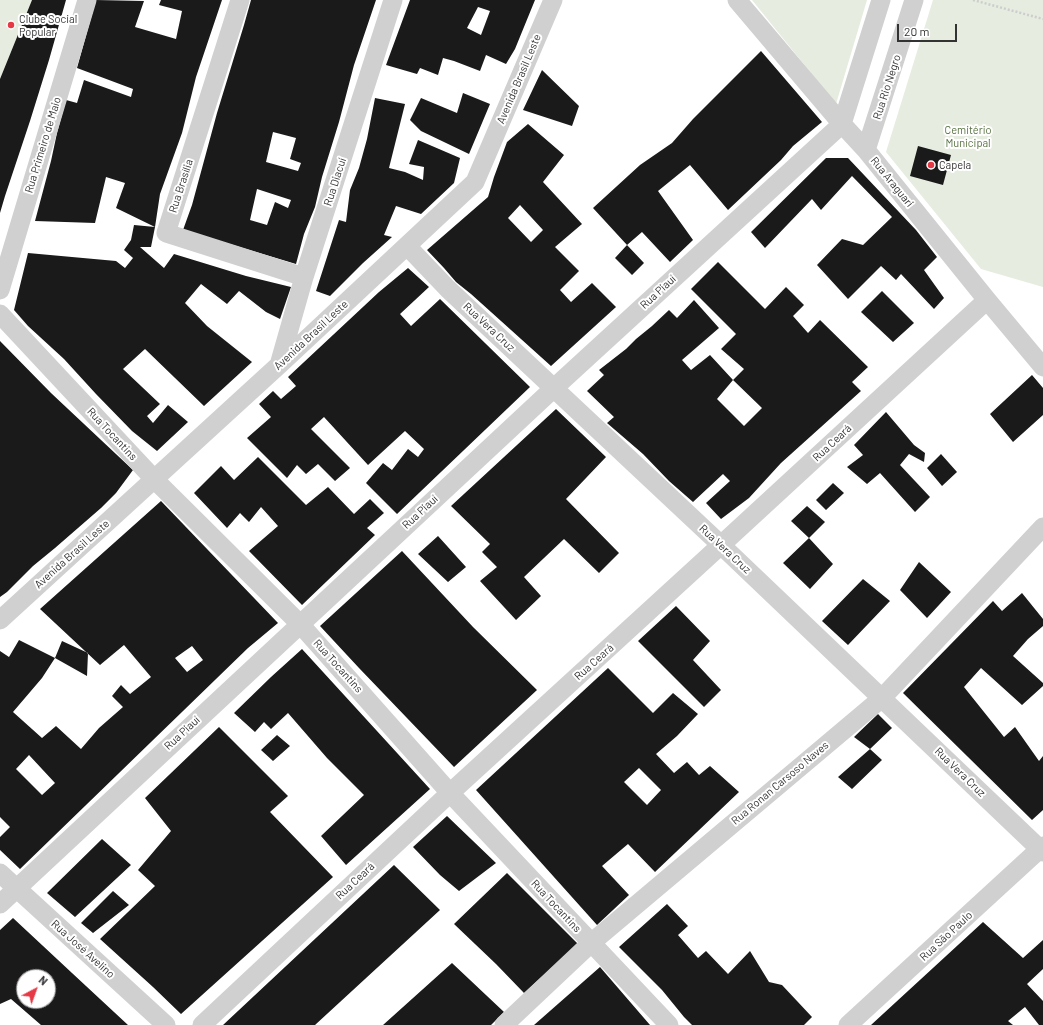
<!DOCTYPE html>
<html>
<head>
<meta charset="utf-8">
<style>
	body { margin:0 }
	#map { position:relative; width:1043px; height:1025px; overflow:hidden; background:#fff; font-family:Barlow,sans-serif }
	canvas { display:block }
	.north { position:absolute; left:16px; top:969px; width:40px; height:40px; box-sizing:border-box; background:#fff; border:1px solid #adadad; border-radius:50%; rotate:41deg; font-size:11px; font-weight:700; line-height:16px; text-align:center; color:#333 }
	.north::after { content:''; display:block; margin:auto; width:14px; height:18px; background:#e63946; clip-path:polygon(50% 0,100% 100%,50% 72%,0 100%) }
	.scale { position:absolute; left:897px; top:24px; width:60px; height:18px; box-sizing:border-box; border:2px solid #333; border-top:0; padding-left:5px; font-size:12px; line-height:14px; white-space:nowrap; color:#333; -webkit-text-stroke:3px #fff; paint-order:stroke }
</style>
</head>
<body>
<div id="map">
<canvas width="1043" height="1025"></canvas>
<div class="north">N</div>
<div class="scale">20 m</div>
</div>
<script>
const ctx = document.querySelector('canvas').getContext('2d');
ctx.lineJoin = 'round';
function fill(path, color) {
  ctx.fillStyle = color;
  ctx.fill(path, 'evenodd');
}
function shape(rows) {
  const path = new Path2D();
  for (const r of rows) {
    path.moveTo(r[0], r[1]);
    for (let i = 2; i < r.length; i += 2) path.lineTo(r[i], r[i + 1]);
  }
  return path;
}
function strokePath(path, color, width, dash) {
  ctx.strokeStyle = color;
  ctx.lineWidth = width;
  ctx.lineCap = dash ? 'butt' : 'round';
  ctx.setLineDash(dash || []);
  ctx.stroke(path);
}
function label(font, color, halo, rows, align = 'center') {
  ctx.font = font + ' Barlow,sans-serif';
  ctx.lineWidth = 4;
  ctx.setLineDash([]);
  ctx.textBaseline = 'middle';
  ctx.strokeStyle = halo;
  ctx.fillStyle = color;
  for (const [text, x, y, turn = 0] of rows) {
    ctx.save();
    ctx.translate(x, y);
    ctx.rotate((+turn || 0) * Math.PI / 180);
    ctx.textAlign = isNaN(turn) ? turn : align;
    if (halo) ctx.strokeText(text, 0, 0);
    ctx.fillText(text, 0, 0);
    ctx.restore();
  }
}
const green = shape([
	[0,0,32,0,0,79],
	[752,0,867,0,836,104],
	[933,0,1043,0,1043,287,981,269,886,152]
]);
const building = shape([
	[32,0,66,0,49,60,30,121,5,196,0,213,0,79],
	[96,0,144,1,135,27,176,39,182,11,159,5,161,0,222,0,196,77,182,133,160,194,155,227,116,208,125,183,106,177,95,223,35,221,51,161,57,133,66,100,77,103,84,80,131,97,133,89,77,68],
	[251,0,376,0,354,65,339,122,322,177,315,207,304,234,296,264,183,230,192,205,217,113,244,25],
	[273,132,296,138,290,159,301,163,298,171,266,162],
	[257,189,291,200,288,208,275,202,267,225,250,220],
	[410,0,535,0,515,49,506,64,486,55,480,71,454,61,443,58,438,75,420,68,417,74,386,65],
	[478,7,490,11,481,35,467,28],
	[761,51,822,122,793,146,781,160,728,210,690,165,658,191,693,240,670,262,642,232,627,245,644,263,632,275,615,258,627,245,593,208,640,165,672,143,693,119],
	[542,70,579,106,572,126,523,110],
	[463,93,490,104,469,154,421,131,410,120,421,98,457,113],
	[375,98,405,104,389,168,405,172,423,180,424,167,409,164,418,140,460,158,454,183,421,214,396,206,384,235,392,237,363,263,330,296,316,291,339,220,346,222,350,190,359,168,367,139],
	[528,124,564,155,543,182,582,224,555,247,579,271,560,290,571,302,592,283,616,307,551,366,471,294,456,282,444,268,427,250,488,197,494,177,507,142],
	[520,205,543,230,531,242,508,218],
	[918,146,951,155,943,185,910,176],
	[826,158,848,158,916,230,937,257,924,270,944,298,934,309,901,274,896,280,881,266,848,299,817,265,842,239,863,245,892,217,852,176,821,210,812,199,765,248,751,232],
	[134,225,155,227,151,247,140,247,164,268,174,254,246,276,291,287,280,319,266,312,239,291,227,304,201,284,185,303,207,326,252,362,204,406,145,349,123,369,160,404,147,416,153,423,168,405,188,422,157,451,132,431,96,394,64,359,28,326,14,310,28,253,116,261,125,268,133,258,124,250,131,240],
	[718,262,765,309,786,287,804,305,793,316,808,333,820,320,868,367,852,382,861,391,781,463,749,498,721,519,706,503,730,481,723,474,693,502,669,481,643,454,607,423,614,417,587,391,604,375,599,370,626,349,636,339,652,326,669,310,677,318,694,300,719,328,682,360,691,370,710,355,733,380,744,369,721,349,736,334,691,289],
	[733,380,762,408,744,426,717,399],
	[408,268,429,287,400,314,411,326,440,299,530,387,397,514,366,483,383,463,392,470,408,449,418,457,424,449,405,431,368,465,324,417,311,429,350,468,335,481,318,464,306,474,297,465,287,478,247,438,271,417,259,404,273,391,281,399,296,386,288,377,379,292],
	[882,291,914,323,893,342,861,312],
	[0,341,51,393,133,470,116,493,101,508,55,548,33,566,7,592,0,597],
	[1032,375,1043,388,1043,415,1013,442,990,414],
	[556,409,606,457,566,499,619,553,599,573,564,539,524,577,541,596,516,620,480,581,497,567,482,552,490,544,451,506],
	[886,412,914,445,925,453,924,462,909,454,900,465,930,497,915,512,880,473,867,484,847,467,863,455,854,445],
	[941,454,957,472,942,486,927,468],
	[258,457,306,505,328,487,354,514,370,499,384,513,367,528,375,535,302,605,249,551,278,526,261,507,249,522,240,513,227,528,194,493,221,466,234,480],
	[833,483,844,493,826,510,816,500],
	[161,501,278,623,248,648,20,869,0,850,0,837,10,827,0,817,0,651,9,657,19,640,55,658,42,678,13,712,42,738,56,726,81,749,99,728,123,707,112,696,121,685,130,694,151,677,124,645,100,665,40,609],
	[192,646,203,660,187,672,175,658],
	[29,755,55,783,42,795,16,769],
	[807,506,825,522,809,538,833,564,810,589,783,563,809,538,791,521],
	[438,536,466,567,448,582,418,554],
	[402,551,473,627,537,690,454,767,359,668,320,626],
	[919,562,951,592,927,618,900,590],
	[863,579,890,601,848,645,822,621],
	[1022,593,1043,619,1043,626,1028,639,1013,656,1043,683,1043,686,1022,705,981,668,964,687,1004,737,1015,727,1039,761,1043,756,1043,810,1032,820,903,693,993,601,1002,611],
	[676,606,710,641,693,660,721,690,704,707,638,641],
	[62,641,88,653,87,676,55,658],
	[302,649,430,789,346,865,321,836,364,795,327,758,288,713,271,729,264,722,255,732,234,713,271,677],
	[608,668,653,713,673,693,698,714,677,736,656,754,674,773,687,762,699,775,710,766,739,792,655,872,628,844,602,866,629,895,597,925,476,790],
	[639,768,661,790,647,805,624,782],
	[878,714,892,728,870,749,854,737],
	[219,727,288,796,270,812,333,877,181,1014,153,987,100,939,155,886,138,870,171,831,145,798],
	[277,735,290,746,273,761,261,750],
	[870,749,882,760,852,789,838,777],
	[447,816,496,863,459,891,440,875,413,847],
	[102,839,131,865,75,917,47,893],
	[394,865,440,910,315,1025,223,1025],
	[507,873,578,944,524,993,496,964,454,924],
	[113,891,129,905,93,933,81,923],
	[667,904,688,926,678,935,698,958,706,951,728,974,750,951,769,982,782,985,812,1017,804,1025,692,1025,684,1017,662,990,619,947],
	[13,918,72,973,128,1025,41,1025,11,999,0,1004,0,930],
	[24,977,48,977,48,1001,24,1001],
	[983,922,1023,958,1043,940,1043,969,1027,984,1043,1001,1043,1025,1039,1025,1025,1007,1008,1021,1013,1025,871,1025],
	[452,963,504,1012,491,1025,383,1025],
	[600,967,650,1025,534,1025,542,1018]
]);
const path = shape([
	[973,0,1043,19]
]);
const minor = shape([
	[240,0,166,233,304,277],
	[737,0,842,124,866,150,987,300,1043,367],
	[866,150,914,0],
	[407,246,448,289,721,545,1043,852],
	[0,290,87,0],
	[0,314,154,479,300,624,450,793,669,1025],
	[279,365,304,277,393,0],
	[0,620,279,365,475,182,553,0],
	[0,873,166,1025],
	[0,904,554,388,842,124,881,0],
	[202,1025,450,793,721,545,987,300],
	[504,1025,591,943,882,698,1043,527],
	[848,1025,1043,846]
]);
const markers = [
	[11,25,4,"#e63946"],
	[931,165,4,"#e63946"]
];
const poiNames = [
	["Clube Social",19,19],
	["Popular",19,32],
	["Capela",939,165]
];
const streetNames = [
	["Avenida Brasil Leste",519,79,-67],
	["Rua Rio Negro",887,87,-72],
	["Rua Primeiro de Maio",43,145,-73],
	["Rua Diacuí",335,182,-72],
	["Rua Araguari",892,182,51],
	["Rua Brasília",181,186,-72],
	["Rua Piauí",658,292,-43],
	["Rua Vera Cruz",489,327,43],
	["Avenida Brasil Leste",311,335,-43],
	["Rua Tocantins",112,434,47],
	["Rua Ceará",832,443,-43],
	["Rua Piauí",420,512,-43],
	["Rua Vera Cruz",725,549,43],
	["Avenida Brasil Leste",72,554,-42],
	["Rua Ceará",594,662,-42],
	["Rua Tocantins",338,666,48],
	["Rua Piauí",182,733,-43],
	["Rua Vera Cruz",960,772,44],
	["Rua Ronan Carsoso Naves",780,783,-40],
	["Rua Ceará",355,881,-43],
	["Rua Tocantins",556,906,47],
	["Rua São Paulo",946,936,-43],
	["Rua José Avelino",83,949,42]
];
const parkNames = [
	["Cemitério",968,130],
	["Municipal",968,143]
];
fill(green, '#e6ecdf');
fill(building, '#1a1a1a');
strokePath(path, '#cdcdcd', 2.5, [2, 2]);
strokePath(minor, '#d0d0d0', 19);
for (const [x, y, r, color] of markers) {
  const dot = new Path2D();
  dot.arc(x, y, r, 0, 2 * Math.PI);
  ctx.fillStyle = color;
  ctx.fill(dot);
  strokePath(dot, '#fff', 1.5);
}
label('11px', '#333', '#fff', poiNames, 'left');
label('11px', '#333', '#fff', streetNames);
label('11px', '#56703f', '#fff', parkNames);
</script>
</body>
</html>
